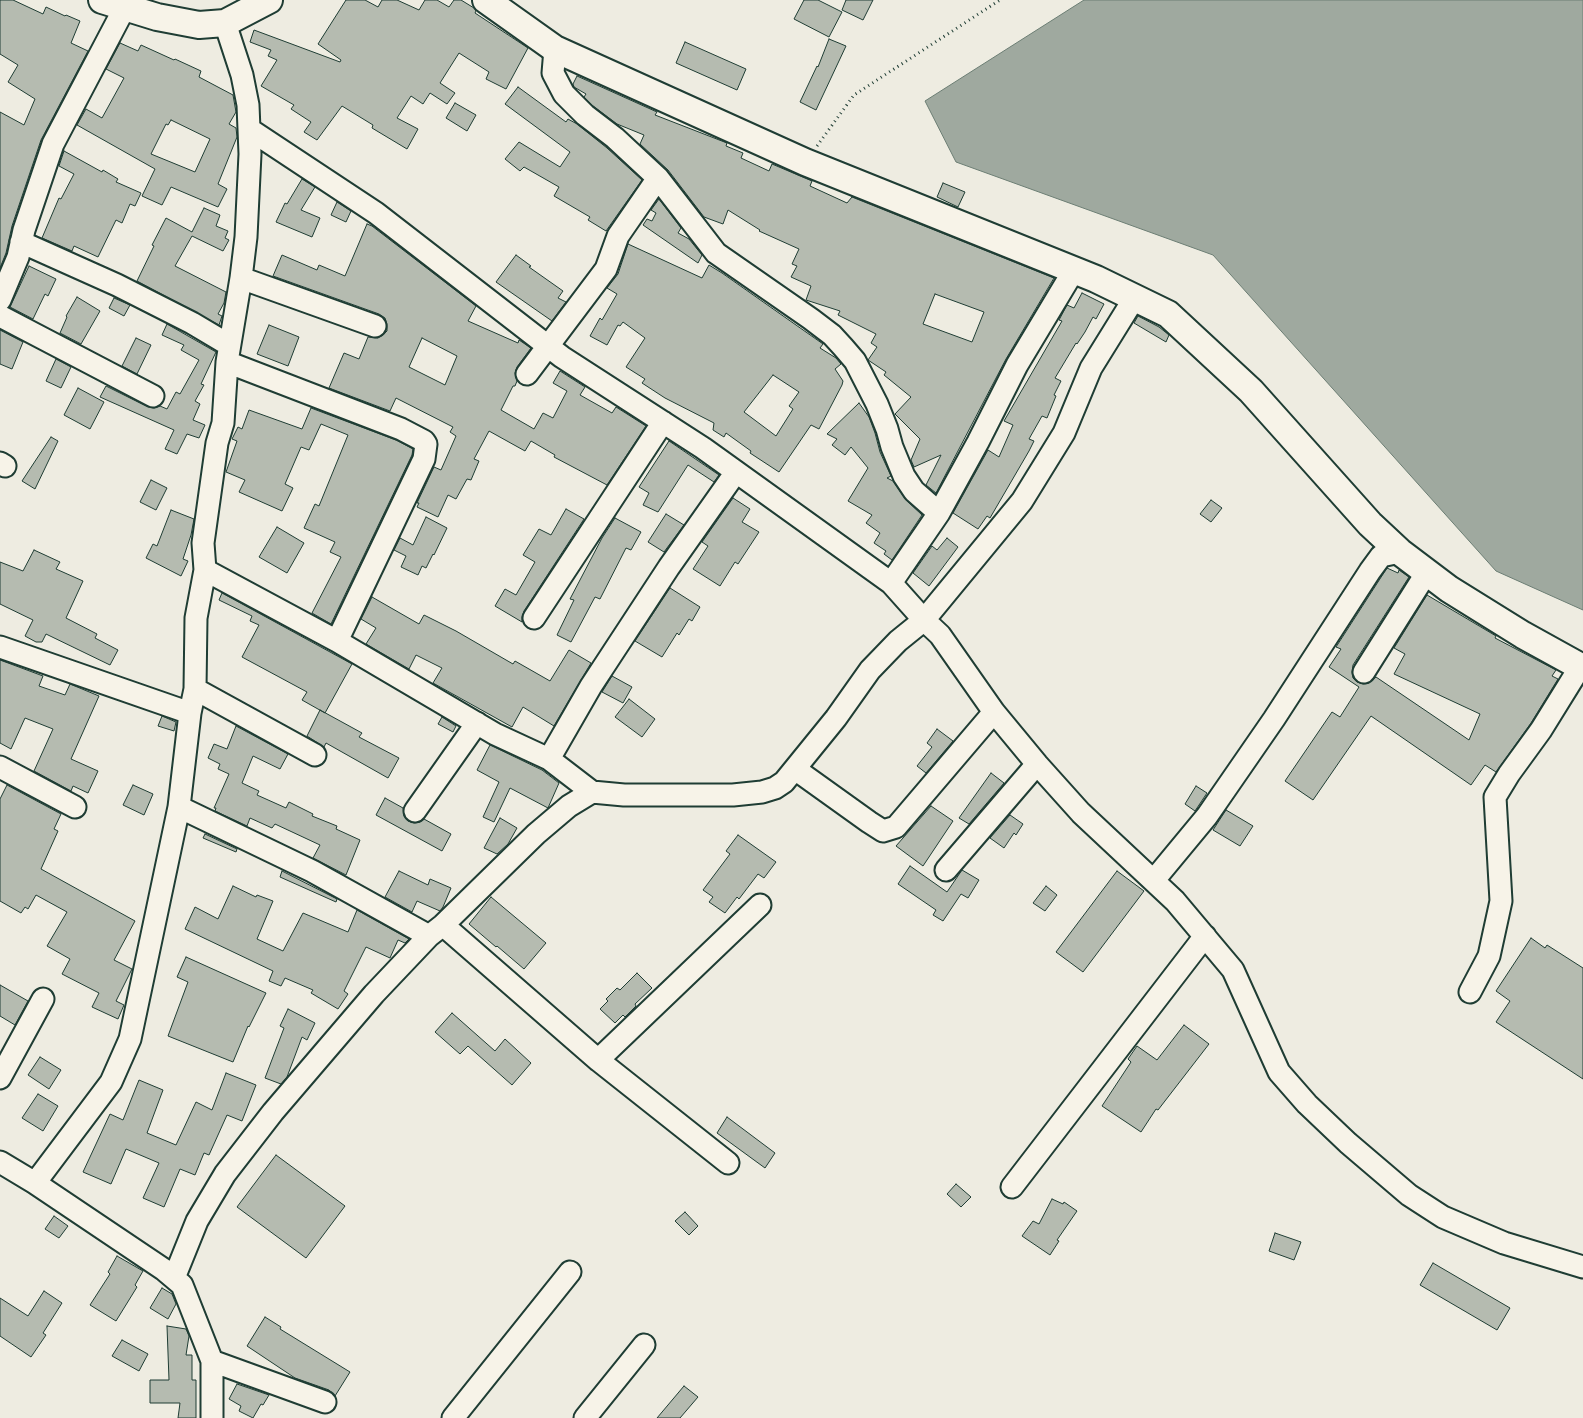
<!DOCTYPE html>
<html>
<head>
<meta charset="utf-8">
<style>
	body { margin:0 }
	canvas { display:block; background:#eeece1 }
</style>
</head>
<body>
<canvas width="1583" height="1418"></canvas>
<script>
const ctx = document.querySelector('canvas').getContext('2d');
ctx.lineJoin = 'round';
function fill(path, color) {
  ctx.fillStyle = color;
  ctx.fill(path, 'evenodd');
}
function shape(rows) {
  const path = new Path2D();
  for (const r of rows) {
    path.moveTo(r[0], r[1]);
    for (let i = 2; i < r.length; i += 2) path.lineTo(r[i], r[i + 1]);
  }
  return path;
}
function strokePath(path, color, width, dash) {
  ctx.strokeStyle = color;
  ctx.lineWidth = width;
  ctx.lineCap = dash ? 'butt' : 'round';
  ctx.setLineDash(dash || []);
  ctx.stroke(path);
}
const water = shape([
	[1084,0,1583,0,1583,610,1496,571,1213,255,956,162,925,101,1084,0]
]);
const building = shape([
	[0,0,13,0,43,14,46,7,65,16,66,15,80,21,71,43,88,51,41,140,12,226,6,253,0,268,0,112,24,125,35,99,8,82,18,65,0,54,0,0],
	[346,0,365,0,378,7,382,0,397,0,419,10,425,0,437,0,449,7,454,0,461,0,474,8,476,11,475,13,528,48,506,89,486,79,489,72,459,53,440,83,455,93,447,104,430,93,423,104,411,96,397,118,418,129,407,149,372,128,373,125,342,106,317,140,304,132,311,122,291,109,294,105,261,86,277,60,268,56,271,50,250,42,254,30,340,62,341,60,318,44,346,0],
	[804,0,818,0,842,12,829,37,794,19,804,0],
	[846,0,873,0,863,20,842,10,846,0],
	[829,39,846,46,816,110,800,102,817,66,818,67,829,39],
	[685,42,746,69,737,90,676,63,685,42],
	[120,43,138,51,141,45,174,60,175,59,201,71,199,77,233,95,236,112,229,124,236,128,237,137,218,184,227,189,218,207,171,187,162,205,142,196,155,169,77,125,86,109,102,118,124,78,106,69,120,43],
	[171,120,210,139,195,172,151,154,166,124,168,125,171,120],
	[577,76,657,112,655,115,727,143,726,146,743,153,741,158,769,171,772,164,812,181,810,186,847,203,852,197,1054,278,1006,359,936,493,926,485,941,455,914,467,911,460,920,439,895,414,911,397,884,375,886,372,868,360,877,347,871,343,876,334,838,315,840,311,806,300,811,286,791,277,797,266,792,264,799,249,759,231,760,230,728,210,723,224,704,217,668,170,640,144,644,135,617,124,593,106,584,97,586,94,574,87,573,84,577,76],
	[935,294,984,312,972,342,923,324,935,294],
	[518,87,566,122,568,119,577,124,607,148,642,180,606,231,588,220,590,217,554,196,559,187,524,167,520,171,505,159,519,142,560,167,570,152,505,104,518,87],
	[455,103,476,115,467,131,446,118,455,103],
	[64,151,102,172,103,170,118,179,116,182,141,193,135,206,130,204,122,223,116,220,98,257,74,246,72,251,42,238,59,198,61,199,74,174,59,166,64,151],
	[302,179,315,187,301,210,320,218,312,237,276,222,285,203,287,204,302,179],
	[943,183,965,192,958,207,937,197,943,183],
	[659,199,681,228,678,233,689,239,702,255,698,263,643,225,647,219,652,221,656,213,651,210,659,199],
	[337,202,351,211,346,222,331,215,337,202],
	[204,208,220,215,216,226,228,231,225,238,229,240,223,251,192,236,175,266,226,292,224,303,218,314,222,316,219,325,137,281,154,246,152,245,166,218,192,232,204,208],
	[367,224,372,226,476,306,468,321,518,343,519,340,531,348,517,367,515,373,517,381,515,386,513,386,501,410,534,429,543,413,553,418,567,391,553,383,560,371,585,387,580,395,612,413,616,407,646,426,607,485,554,457,555,455,531,441,525,451,489,431,474,459,479,461,471,480,467,479,456,499,448,495,438,517,417,507,419,503,417,503,434,467,441,470,456,436,450,432,453,427,396,398,390,411,329,388,344,353,359,359,368,337,378,338,383,335,387,331,387,324,385,318,379,314,273,276,282,255,317,270,319,265,345,276,367,224],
	[422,338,457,356,445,385,409,367,422,338],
	[628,244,702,278,709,265,722,273,823,344,820,348,836,358,841,364,835,369,843,381,842,385,819,429,811,425,779,472,750,453,751,451,726,433,724,437,713,430,714,423,665,398,642,383,645,379,626,367,645,338,623,322,620,326,618,325,607,345,590,336,600,318,602,320,617,294,607,288,618,274,628,244],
	[773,375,799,392,789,406,793,409,776,436,744,412,773,375],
	[516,255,531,266,529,267,563,291,558,298,566,302,552,321,496,282,516,255],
	[29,266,56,279,48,296,45,294,33,319,10,307,29,266],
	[1082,293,1104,304,1096,319,1093,317,1085,332,1077,344,1076,343,1055,378,1061,381,1054,395,1056,396,1047,418,1042,416,1029,439,1034,441,1029,451,990,518,987,516,978,529,953,513,988,450,999,457,1013,425,1004,421,1062,321,1059,320,1067,305,1074,308,1082,293],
	[77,297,100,311,81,344,60,333,67,317,66,316,77,297],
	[114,298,130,305,124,316,109,308,114,298],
	[1138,316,1159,327,1169,335,1166,342,1134,323,1138,316],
	[167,324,216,352,201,384,204,385,195,401,200,404,193,420,205,425,199,438,187,434,177,454,165,449,174,430,100,397,106,386,148,407,154,408,160,406,167,409,176,392,180,394,199,360,181,350,184,345,162,335,167,324],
	[269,325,299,337,288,366,257,354,269,325],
	[0,330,23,342,12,369,0,364,0,330],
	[136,338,151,345,137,374,122,366,136,338],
	[56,359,71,367,61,388,46,381,56,359],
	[78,388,104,402,90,429,64,415,78,388],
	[859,403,869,417,875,433,880,452,891,476,887,478,893,481,906,500,922,515,892,560,884,554,886,551,874,543,880,533,866,523,872,515,848,501,868,468,851,447,845,455,832,445,837,439,827,434,859,403],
	[311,408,396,440,413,449,412,455,331,624,312,613,341,557,330,552,335,542,304,528,315,504,319,506,348,435,321,424,309,450,301,447,285,484,293,488,282,511,239,492,245,480,226,472,237,441,232,439,238,427,242,429,249,410,302,429,311,408],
	[51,437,58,441,35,489,22,481,51,437],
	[669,441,719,475,714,482,688,465,658,512,643,505,649,493,639,487,669,441],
	[151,480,167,488,156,510,140,502,151,480],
	[733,498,750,509,742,522,759,532,738,564,735,562,720,586,693,569,708,546,702,542,733,498],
	[1211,500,1222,508,1211,522,1200,514,1211,500],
	[566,509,584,519,524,611,522,617,522,622,495,606,505,589,516,595,535,562,523,555,539,529,551,535,566,509],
	[171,510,194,519,191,535,183,559,188,561,181,576,146,558,153,544,157,546,171,510],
	[666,514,684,525,664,552,648,542,666,514],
	[426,517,447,528,434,555,433,554,426,568,422,566,418,575,401,567,406,556,394,550,400,538,413,545,426,517],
	[615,518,641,532,631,550,626,548,600,599,595,597,571,642,557,635,574,600,570,599,602,538,615,518],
	[277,527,304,543,287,573,259,557,277,527],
	[947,538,958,547,929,586,913,573,932,546,937,550,947,538],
	[34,550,60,562,56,569,83,581,66,618,97,634,95,638,118,650,110,665,46,634,42,642,36,642,25,636,33,620,0,604,0,562,23,571,34,550],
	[1387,568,1398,573,1399,570,1409,577,1353,665,1352,672,1353,678,1357,682,1363,684,1369,683,1376,677,1469,740,1480,714,1394,674,1405,654,1394,648,1427,595,1496,636,1495,638,1556,670,1552,676,1558,679,1531,723,1496,772,1485,765,1471,785,1371,716,1313,800,1285,781,1332,712,1340,717,1359,687,1329,667,1341,649,1336,647,1387,568],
	[670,588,700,607,692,621,689,619,679,635,677,633,662,657,635,641,670,588],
	[222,593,352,664,325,713,302,700,307,692,242,657,259,625,250,621,252,616,219,600,222,593],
	[372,597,419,624,424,615,456,631,513,664,515,661,550,681,569,650,591,663,554,726,523,707,512,727,433,683,442,668,416,655,409,669,366,644,376,628,361,619,372,597],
	[0,660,43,676,39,686,65,695,70,684,99,696,71,759,98,771,88,793,73,786,71,791,34,771,53,729,25,718,11,749,0,743,0,660],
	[612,676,632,687,623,703,602,692,612,676],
	[629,699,655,719,642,737,615,717,629,699],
	[320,710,362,733,359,737,399,758,388,778,326,743,324,747,307,736,320,710],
	[162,716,176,722,174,731,158,726,162,716],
	[442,717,456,726,453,732,438,724,442,717],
	[236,726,288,754,280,769,253,756,242,783,259,791,257,795,286,808,289,802,313,814,312,816,337,826,336,829,360,840,346,875,313,858,320,845,275,824,272,828,250,818,247,826,215,811,216,808,214,808,229,774,218,769,220,764,208,758,214,744,227,749,236,726],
	[937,729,953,741,926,773,917,766,932,747,927,743,937,729],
	[490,745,542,770,559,783,548,808,510,788,494,822,483,817,499,782,477,770,490,745],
	[991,773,1004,783,969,824,959,818,991,773],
	[7,785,61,814,54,829,58,831,41,869,135,921,114,960,132,969,116,1001,124,1005,118,1019,92,1007,99,993,62,974,70,959,47,946,67,912,36,895,28,909,25,907,21,913,0,901,0,799,7,785],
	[133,785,153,794,144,815,123,805,133,785],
	[1196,786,1207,793,1195,811,1185,804,1196,786],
	[385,798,403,808,404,816,408,821,414,823,420,822,424,819,451,834,442,851,376,815,385,798],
	[931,806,953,821,923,866,896,846,931,806],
	[1226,810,1253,826,1240,846,1213,830,1226,810],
	[1010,815,1023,824,1016,835,1014,833,1004,848,990,838,1010,815],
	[500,818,517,828,508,844,497,854,484,848,500,818],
	[205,834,237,849,236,852,203,838,205,834],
	[738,835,776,862,764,878,758,874,739,899,737,897,725,913,709,902,713,897,703,890,730,854,726,851,738,835],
	[910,866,947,892,962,870,979,880,968,898,961,894,943,921,933,915,936,910,898,884,910,866],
	[282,871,337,899,336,902,280,877,282,871],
	[399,871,428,885,430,879,451,888,443,907,440,911,417,901,412,912,385,897,399,871],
	[1117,871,1144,891,1083,972,1056,952,1117,871],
	[233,886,256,897,257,895,273,901,257,939,283,951,303,913,348,932,357,910,409,939,405,943,398,940,390,958,366,947,344,991,348,994,338,1009,311,993,313,990,285,978,281,986,269,981,273,971,185,929,195,907,218,919,233,886],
	[1046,886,1057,895,1045,911,1033,903,1046,886],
	[491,897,546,943,524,969,497,946,496,947,469,924,491,897],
	[1531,938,1545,948,1547,945,1583,968,1583,1079,1496,1022,1510,1001,1496,991,1531,938],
	[186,957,266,993,249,1027,248,1026,233,1062,168,1036,188,982,177,977,186,957],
	[637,973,652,988,635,1004,636,1006,625,1017,623,1015,615,1023,600,1009,608,1001,606,999,617,988,620,990,637,973],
	[0,985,28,1001,15,1025,0,1016,0,985],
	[288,1009,315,1023,307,1040,302,1037,287,1077,281,1084,265,1078,284,1028,280,1026,288,1009],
	[452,1013,495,1051,505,1039,531,1063,512,1085,468,1046,460,1054,435,1032,452,1013],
	[1184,1025,1209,1044,1158,1110,1156,1109,1141,1132,1102,1106,1131,1062,1128,1059,1137,1046,1157,1060,1184,1025],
	[40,1057,61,1070,49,1089,28,1075,40,1057],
	[226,1073,256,1085,242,1121,227,1115,209,1155,204,1153,195,1175,180,1169,164,1207,143,1198,159,1163,126,1149,111,1184,83,1172,110,1114,123,1120,139,1080,163,1090,147,1133,176,1145,196,1102,212,1110,226,1073],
	[38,1094,58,1106,43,1131,22,1118,38,1094],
	[727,1117,775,1153,765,1168,717,1133,727,1117],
	[276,1155,345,1206,306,1258,237,1207,276,1155],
	[956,1184,971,1197,961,1207,947,1194,956,1184],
	[1052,1199,1063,1204,1064,1202,1077,1211,1057,1240,1059,1241,1050,1255,1022,1236,1033,1221,1039,1224,1052,1199],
	[685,1212,698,1226,689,1235,675,1221,685,1212],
	[54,1216,68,1226,59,1238,45,1229,54,1216],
	[1275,1233,1301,1242,1294,1260,1269,1251,1275,1233],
	[117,1256,143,1271,135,1285,137,1287,116,1321,90,1305,110,1274,108,1272,117,1256],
	[1433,1263,1510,1308,1497,1330,1420,1285,1433,1263],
	[162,1288,172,1294,176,1304,168,1319,150,1308,162,1288],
	[44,1291,62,1303,43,1333,46,1335,31,1357,0,1336,0,1298,28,1316,44,1291],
	[265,1317,281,1327,280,1329,350,1372,335,1396,329,1390,295,1378,247,1346,265,1317],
	[167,1326,186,1329,189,1336,186,1355,192,1355,192,1380,196,1380,196,1418,178,1418,180,1403,150,1403,150,1380,169,1380,167,1326],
	[122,1340,148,1354,139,1371,112,1356,122,1340],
	[237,1384,269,1395,263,1405,261,1404,253,1418,239,1411,241,1406,229,1399,237,1384],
	[684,1386,698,1397,680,1418,657,1418,684,1386]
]);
const path = shape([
	[817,146,854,95,1000,0]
]);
const minor = shape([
	[555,49,553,73,564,94,585,115,615,138,658,178,716,253,811,319,832,335,843,347,855,361,877,404,887,429,892,447,904,476,914,491,939,513],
	[249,129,376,213,562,357,703,448,891,583,924,620,940,635,994,712,1037,764,1081,813,1175,901,1233,970,1279,1072,1307,1104,1348,1143,1409,1195,1443,1217,1504,1243,1583,1267],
	[21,242,117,285,192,323,229,345],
	[241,278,375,326],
	[0,300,18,257,24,230,53,144,125,7],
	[0,316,153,396],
	[227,362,401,429,424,441,426,444,424,459,337,641],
	[527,374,606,269,618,236,658,178],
	[0,463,5,466],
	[205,570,337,641,495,734,549,759,592,792],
	[891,583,939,513,978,442,1017,365,1074,270],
	[534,618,663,422],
	[0,647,190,713],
	[1364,672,1427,572],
	[195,689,315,755],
	[549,759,591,686,669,567,736,472],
	[0,767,75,807],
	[795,769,869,822,883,831,896,827,994,712],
	[179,807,312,871,429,936],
	[415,811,477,723],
	[946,870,1037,764],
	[1154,880,1207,816,1274,719,1370,571,1381,556,1400,552],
	[443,925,598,1060,728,1163],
	[1470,992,1489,956,1501,901,1495,797,1509,774,1541,730,1580,667],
	[598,1060,760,905],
	[0,1078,43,999],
	[0,1162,35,1183,163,1269,182,1285,212,1361,212,1418],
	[35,1183,111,1082,130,1039,179,807,190,713,195,689,196,618,205,570,203,543,217,443,223,423,227,362,241,278,246,237,250,154,248,105,242,75,225,23],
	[1012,1187,1205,936],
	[174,1278,197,1221,225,1174,273,1112,374,994,429,936,443,925,536,834,569,806,592,792,624,795,733,795,762,792,775,788,784,782,836,718,870,670,898,641,924,620,1022,501,1064,433,1091,368,1135,297],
	[212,1361,325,1402],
	[453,1418,570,1272],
	[585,1418,644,1345]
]);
const major = shape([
	[102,0,157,17,199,25,225,23,269,0],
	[486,0,555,49,805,162,1096,279,1168,314,1251,391,1370,524,1400,552,1449,589,1523,635,1583,668]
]);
fill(water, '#9fa99f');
strokePath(water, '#6c7e74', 1);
fill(building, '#b5bbb0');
strokePath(building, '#1f3d34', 1);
strokePath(minor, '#1f3d34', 25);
strokePath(major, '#1f3d34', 30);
strokePath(path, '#1f3d34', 3, [1, 4]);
strokePath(minor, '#f7f3e8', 21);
strokePath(major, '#f7f3e8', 26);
</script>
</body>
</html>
